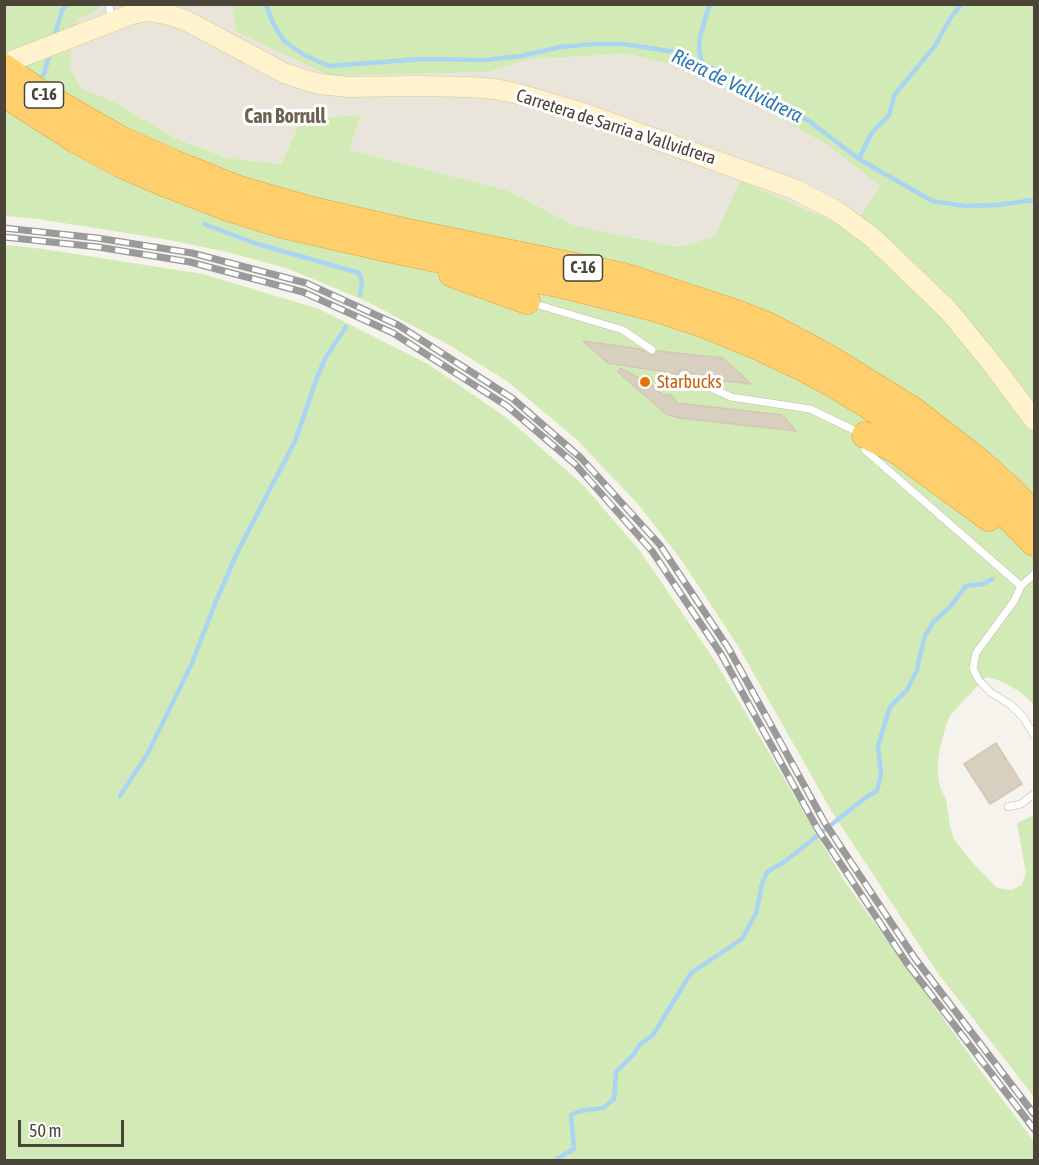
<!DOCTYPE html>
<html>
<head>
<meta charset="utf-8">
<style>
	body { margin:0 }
	#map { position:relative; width:1039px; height:1165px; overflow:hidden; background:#f6f3ec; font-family:"Asap Condensed",sans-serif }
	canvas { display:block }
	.frame { position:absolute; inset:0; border:6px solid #4b4439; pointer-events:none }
	.scale { position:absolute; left:18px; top:1120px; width:106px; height:27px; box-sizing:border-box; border:3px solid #4b4439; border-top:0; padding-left:8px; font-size:18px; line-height:21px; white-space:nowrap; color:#4b4439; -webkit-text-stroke:4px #fff; paint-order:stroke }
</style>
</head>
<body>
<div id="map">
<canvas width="1039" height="1165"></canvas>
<div class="frame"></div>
<div class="scale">50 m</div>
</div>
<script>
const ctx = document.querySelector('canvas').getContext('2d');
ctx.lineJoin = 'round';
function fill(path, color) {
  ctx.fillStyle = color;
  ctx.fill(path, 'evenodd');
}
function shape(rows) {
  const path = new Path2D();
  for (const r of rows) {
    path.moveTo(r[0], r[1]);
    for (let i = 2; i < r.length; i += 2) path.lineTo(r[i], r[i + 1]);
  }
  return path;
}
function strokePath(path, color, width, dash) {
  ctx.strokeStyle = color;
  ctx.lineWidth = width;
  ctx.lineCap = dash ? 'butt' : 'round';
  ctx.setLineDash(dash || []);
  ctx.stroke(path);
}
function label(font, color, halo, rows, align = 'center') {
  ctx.font = font + ' "Asap Condensed",sans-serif';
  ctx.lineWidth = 6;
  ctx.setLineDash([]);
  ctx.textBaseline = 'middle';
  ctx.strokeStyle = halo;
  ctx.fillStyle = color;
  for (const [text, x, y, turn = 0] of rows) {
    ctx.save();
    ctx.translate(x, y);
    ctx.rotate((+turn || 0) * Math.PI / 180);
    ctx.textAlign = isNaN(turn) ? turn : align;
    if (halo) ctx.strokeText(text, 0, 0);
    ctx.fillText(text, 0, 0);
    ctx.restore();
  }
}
const residential = shape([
	[103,4,232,5,236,32,330,76,488,72,529,59,626,54,703,72,830,147,880,186,861,215,843,226,715,236,678,247,573,225,509,191,348,150,361,116,301,120,281,164,229,158,177,139,110,100,82,89,70,68,72,47,78,19,90,15]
]);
const green = shape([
	[4,5,103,5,90,15,78,19,72,47,70,68,82,89,110,100,177,139,228,158,281,164,301,120,361,115,349,150,509,191,573,225,678,247,715,236,740,181,843,226,861,215,880,186,830,147,703,72,626,54,529,59,489,72,330,76,236,32,232,5,1034,5,1034,705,1019,691,998,680,986,677,951,714,946,725,940,748,938,762,938,774,940,787,946,799,950,826,954,839,971,861,997,888,1011,890,1022,885,1026,873,1017,823,1034,815,1034,1097,937,972,832,812,738,646,682,561,638,504,576,439,507,381,449,345,368,302,289,269,227,252,164,239,38,219,5,216],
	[5,245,43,249,203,274,319,309,428,364,507,418,583,485,640,551,717,664,843,879,986,1078,1034,1141,1034,1160,5,1160]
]);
const stream = shape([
	[266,4,272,21,284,41,304,55,329,66,421,59,484,60,521,56,560,47,594,44,624,44,675,52,718,71,809,121,859,159,932,201,965,206,998,205,1034,200],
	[54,38,62,10,67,4],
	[702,63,699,50,700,37,708,9,711,4],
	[37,81,44,74,50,52],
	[859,159,871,134,889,115,895,94,935,46,951,17,962,4],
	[204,224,254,243,359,273,362,281,360,295],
	[120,796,148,753,192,663,216,601,238,551,295,441,318,375,326,357,346,327],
	[555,1160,574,1149,571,1115,580,1111,603,1108,614,1099,616,1072,634,1054,639,1045,653,1035,691,973,742,939,756,913,762,884,767,872,784,862,869,795,877,791,881,774,878,746,883,729,890,707,907,690,917,670,920,655,925,636,934,621,949,608,966,586,983,584,992,579]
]);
const building = shape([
	[583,341,640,349,651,355,655,355,658,351,723,358,751,384,702,378,683,369,679,371,678,374,608,363,583,341],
	[620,368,655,387,663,395,668,394,672,396,677,403,782,415,796,431,679,418,666,414,618,372,620,368],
	[996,743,1022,784,990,804,964,764,996,743]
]);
const service = shape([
	[109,4,111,19],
	[532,303,623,330,652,350],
	[683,375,731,397,810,409,860,433],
	[865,441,865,450,1021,586],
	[1034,574,1021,586,1014,601,976,653,973,668,978,679,990,692,1011,705,1023,717,1034,735],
	[1008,807,1021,804,1034,794]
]);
const secondary = shape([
	[14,60,132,14,149,11,170,15,187,21,284,73,308,81,320,84,348,87,418,86,468,87,495,89,519,94,583,113,794,189,835,210,873,238,948,310,993,365,1034,420]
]);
const motorway = shape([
	[4,67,42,94,120,139,174,163,239,189,312,210,408,232,624,276,737,313,769,326,829,358,913,410,981,463,1013,492,1034,515],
	[4,94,76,140,120,164,166,184,225,207,283,225,388,249,562,285,657,309,705,325,754,345,803,368,831,383,869,406,912,435,945,460,1004,512,1034,543],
	[452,274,527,301],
	[865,435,896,450,989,518]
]);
const rail = shape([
	[4,228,97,238,192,253,306,283,398,325,512,398,581,458,660,545,729,649,825,823,914,957,1034,1114],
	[4,237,98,247,190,262,303,292,393,333,507,406,575,464,652,551,721,654,817,828,906,962,1034,1129]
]);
const markers = [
	[645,382,6,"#e8710a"]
];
const shields = [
	[44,95,39],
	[583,268,39]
];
const shieldNames = [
	["C-16",44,95],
	["C-16",583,268]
];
const streetNames = [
	["Carretera de Sarria a Vallvidrera",616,127,18]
];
const foodNames = [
	["Starbucks",657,382]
];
const waterNames = [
	["Riera de Vallvidrera",737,86,26]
];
const neighbourhoodNames = [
	["Can Borrull",285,117]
];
fill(residential, '#eae5da');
fill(green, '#d2eab5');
strokePath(stream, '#a9d4f2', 4.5);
fill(building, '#d8cfc1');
strokePath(building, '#d3c7b4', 1.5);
strokePath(service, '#c2bbae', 8);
strokePath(secondary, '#d6c79b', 21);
strokePath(motorway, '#e0a43c', 27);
strokePath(service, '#fff', 7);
strokePath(secondary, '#fff3cd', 20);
strokePath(motorway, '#ffcf6e', 26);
strokePath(rail, '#9a9a9a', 7);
strokePath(rail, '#fff', 4.5, [14]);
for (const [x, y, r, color] of markers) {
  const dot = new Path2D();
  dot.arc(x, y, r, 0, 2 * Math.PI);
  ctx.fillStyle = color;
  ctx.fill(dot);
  strokePath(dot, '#fff', 2);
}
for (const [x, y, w] of shields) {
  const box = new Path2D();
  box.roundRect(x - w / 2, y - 13, w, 26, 4.5);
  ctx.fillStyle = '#fff';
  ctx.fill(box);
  strokePath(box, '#4b4439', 1.5);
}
label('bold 16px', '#4b4439', null, shieldNames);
label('18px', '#4b4439', '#fff', streetNames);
label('18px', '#c56008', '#fff', foodNames, 'left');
label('italic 20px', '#2e7ab2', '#fff', waterNames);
label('bold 20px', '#6e6250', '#fff', neighbourhoodNames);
</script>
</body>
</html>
